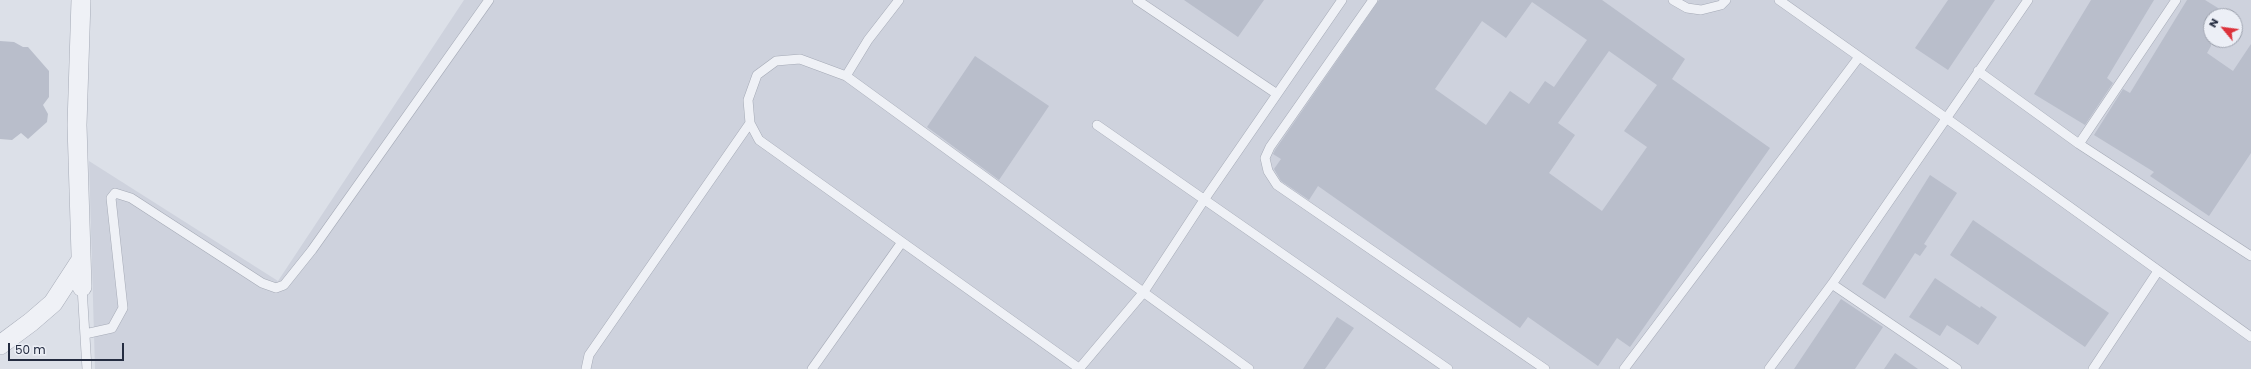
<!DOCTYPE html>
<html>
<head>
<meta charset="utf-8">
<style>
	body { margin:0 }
	#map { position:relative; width:2251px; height:369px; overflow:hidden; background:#dce0e8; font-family:Poppins,sans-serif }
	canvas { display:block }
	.north { position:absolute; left:2203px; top:8px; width:40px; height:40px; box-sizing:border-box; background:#eceff6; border:1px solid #9ca1ad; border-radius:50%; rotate:299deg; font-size:11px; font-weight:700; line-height:16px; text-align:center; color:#242c40 }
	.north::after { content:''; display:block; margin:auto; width:14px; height:18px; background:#dc323b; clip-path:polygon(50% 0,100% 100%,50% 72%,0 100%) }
	.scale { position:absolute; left:8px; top:343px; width:116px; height:18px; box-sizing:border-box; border:2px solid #242c40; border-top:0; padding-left:5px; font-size:12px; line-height:14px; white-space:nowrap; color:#242c40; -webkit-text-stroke:3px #eceff6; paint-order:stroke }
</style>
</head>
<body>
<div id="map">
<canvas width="2251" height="369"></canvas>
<div class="north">N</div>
<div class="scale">50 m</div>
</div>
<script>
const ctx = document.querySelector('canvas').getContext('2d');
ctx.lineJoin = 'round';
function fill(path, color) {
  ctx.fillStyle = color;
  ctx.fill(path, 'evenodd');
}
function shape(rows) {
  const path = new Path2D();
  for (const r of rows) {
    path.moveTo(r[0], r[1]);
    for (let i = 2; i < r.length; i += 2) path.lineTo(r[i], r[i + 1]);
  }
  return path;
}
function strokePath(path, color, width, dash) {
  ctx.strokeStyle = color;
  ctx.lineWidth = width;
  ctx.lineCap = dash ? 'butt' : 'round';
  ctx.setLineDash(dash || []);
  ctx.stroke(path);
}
const built = shape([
	[464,0,2251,0,2251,369,95,369,89,161,278,281],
	[2211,16,2235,16,2235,40,2211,40]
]);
const building = shape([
	[1184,0,1264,0,1238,37],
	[1379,0,1602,0,1685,59,1672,79,1770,148,1630,347,1617,338,1598,366,1528,317,1520,328,1318,186,1309,200,1281,181,1274,169,1281,159,1273,154,1275,150],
	[1532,2,1587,40,1554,87,1545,81,1529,104,1510,91,1486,125,1435,89,1482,21,1506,38],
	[1609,51,1657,85,1624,131,1647,147,1602,211,1549,173,1575,135,1558,123],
	[1948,0,1995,0,1948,70,1915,48],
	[2091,0,2154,0,2107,78,2113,83,2085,125,2034,94],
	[2187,0,2205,0,2231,16,2211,16,2211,46,2207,53,2233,71,2251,44,2251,153,2209,216,2150,176,2154,172,2094,135,2123,89,2130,93],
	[0,41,14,42,23,47,28,47,49,71,49,97,43,105,48,114,47,122,28,139,21,133,12,140,0,139],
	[975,56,1049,106,999,180,927,127],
	[1930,175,1957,193,1924,244,1927,246,1920,256,1915,253,1885,299,1862,284],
	[1973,220,2109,313,2085,347,1950,255],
	[1935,278,1980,308,1981,306,1997,317,1978,345,1947,325,1940,336,1909,317],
	[1841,299,1883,327,1855,369,1794,369],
	[1337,317,1354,328,1325,369,1303,369],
	[1895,353,1918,369,1884,369]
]);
const lane = shape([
	[899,0,868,40,846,76,1249,369],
	[1137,0,1277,94],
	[1373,0,1270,147,1265,158,1268,171,1277,185,1545,369],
	[1673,0,1687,8,1701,10,1721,5,1726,0],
	[1779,0,1946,118,2251,337],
	[1978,71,2079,144,2251,256],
	[846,76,800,59,776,61,757,75,748,100,750,123,759,140,1080,369],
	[1097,125,1448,369],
	[2079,144,2176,0],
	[1832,284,1957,369],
	[82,287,87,369],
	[85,334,112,328,123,308,111,198,115,193,131,198,262,283,276,288,284,285,312,250,489,0],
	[586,369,589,355,750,123],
	[812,369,902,242],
	[1079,369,1143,293,1204,200,1342,0],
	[1624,369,1859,57],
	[1769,369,1832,284,2028,0],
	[2093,369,2158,271]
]);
const street = shape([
	[81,0,77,125,82,287],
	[0,345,31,322,53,303,81,260]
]);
fill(built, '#ced2dd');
fill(building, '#b9becb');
strokePath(lane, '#a5aab6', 10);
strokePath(street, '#a5aab6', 20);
strokePath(lane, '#eff1f6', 9);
strokePath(street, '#eff1f6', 19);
</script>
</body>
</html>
